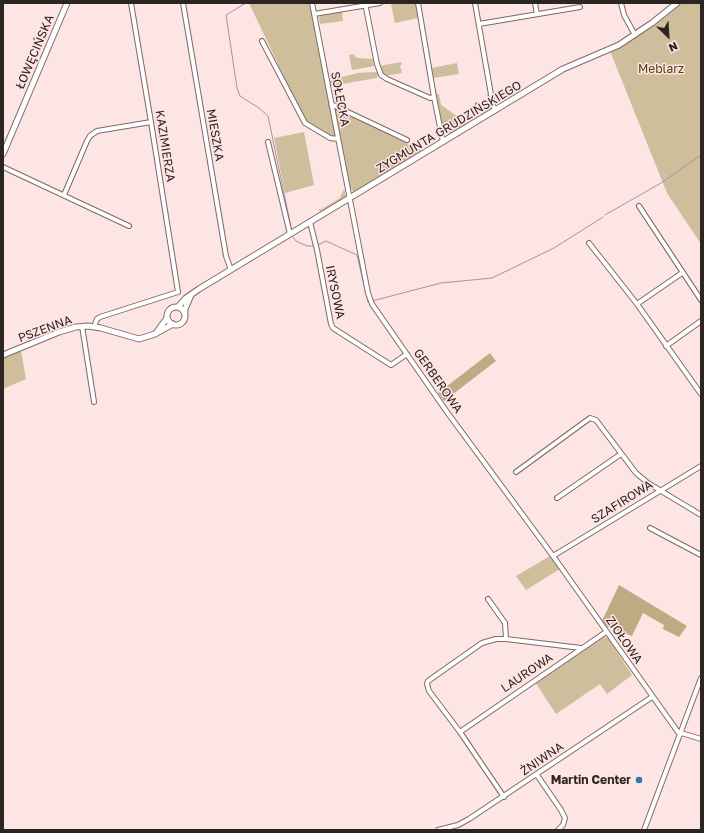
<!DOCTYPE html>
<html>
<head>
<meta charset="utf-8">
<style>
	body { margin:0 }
	#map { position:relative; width:704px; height:833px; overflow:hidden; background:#fde5e3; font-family:"Golos Text",sans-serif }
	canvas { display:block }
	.frame { position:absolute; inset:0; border:4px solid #2d2424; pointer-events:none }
	.north { position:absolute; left:648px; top:16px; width:40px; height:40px; -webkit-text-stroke:3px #fde5e3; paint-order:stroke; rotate:155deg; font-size:11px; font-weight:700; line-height:16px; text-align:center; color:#2d2424 }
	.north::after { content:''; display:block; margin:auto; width:14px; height:18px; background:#2d2424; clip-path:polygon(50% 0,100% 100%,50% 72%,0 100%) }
</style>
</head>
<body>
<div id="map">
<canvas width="704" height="833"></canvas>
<div class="frame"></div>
<div class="north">N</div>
</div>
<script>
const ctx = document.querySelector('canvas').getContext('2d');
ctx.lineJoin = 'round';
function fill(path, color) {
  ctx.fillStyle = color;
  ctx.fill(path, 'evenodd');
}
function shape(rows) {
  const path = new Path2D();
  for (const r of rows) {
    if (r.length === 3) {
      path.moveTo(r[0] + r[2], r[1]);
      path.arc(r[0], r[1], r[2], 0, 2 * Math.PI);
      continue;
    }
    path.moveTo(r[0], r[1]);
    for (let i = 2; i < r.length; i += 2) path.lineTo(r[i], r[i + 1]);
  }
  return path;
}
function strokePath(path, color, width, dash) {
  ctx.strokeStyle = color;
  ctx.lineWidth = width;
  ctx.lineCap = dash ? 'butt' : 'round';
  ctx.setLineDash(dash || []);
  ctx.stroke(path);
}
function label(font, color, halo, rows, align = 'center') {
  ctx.font = font + ' "Golos Text",sans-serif';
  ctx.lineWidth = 3;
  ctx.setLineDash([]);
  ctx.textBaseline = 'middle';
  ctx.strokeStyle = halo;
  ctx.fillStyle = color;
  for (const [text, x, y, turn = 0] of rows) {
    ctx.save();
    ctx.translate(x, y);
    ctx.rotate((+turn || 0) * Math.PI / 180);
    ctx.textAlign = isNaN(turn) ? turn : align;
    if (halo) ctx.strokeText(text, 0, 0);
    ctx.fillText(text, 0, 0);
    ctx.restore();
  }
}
const green = shape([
	[249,3,310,3,337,138,330,137,305,121],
	[394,3,416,3,418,18,395,23,391,4],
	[681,3,701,3,701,244,667,193,610,51,639,35,658,22],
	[342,11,343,21,320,24,319,17,321,14],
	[354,54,355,57,358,58,373,59,374,66,352,70,349,55],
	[401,62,402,64,400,66,402,73,385,76,381,73,379,66],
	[457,63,459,74,434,78,432,68],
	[374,72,378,73,377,78,331,86,330,84,330,81,334,79,358,73],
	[434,89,436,89,437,94,439,94,441,105,467,123,486,111,485,104,489,104,487,94,488,94,492,111,452,135,450,134,445,131,442,125],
	[337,109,384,129,393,136,422,151,435,143,435,147,354,193,349,185,334,110],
	[304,132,314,185,285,193,274,138],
	[344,189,346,197,321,217,319,209,322,209,340,198],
	[21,351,26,379,3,389,3,358],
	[550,556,560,569,526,590,516,576],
	[604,637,608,638,632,675,607,694,600,684,556,714,535,682,600,638]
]);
const forest = shape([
	[490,353,496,361,444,401,438,393],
	[619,585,687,626,679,637,663,629,664,625,643,613,632,636,605,626,602,621]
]);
const stream = shape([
	[246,3,226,15,237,88,240,96,259,108,268,116,291,227],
	[605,215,661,183,701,155],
	[293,237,296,241,307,246,314,246],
	[318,245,326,241,357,255,368,302],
	[372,301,441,283,492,278,554,248,603,217]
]);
const minor = shape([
	[183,3,226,256,231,270],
	[312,3,368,293,372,304,447,412,553,556,678,732,701,739],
	[365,3,377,64,381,75,387,79,430,98,434,97],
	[418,3,434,97,443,142],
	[475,3,493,106,496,110],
	[535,3,537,14],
	[621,3,624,15,635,35],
	[314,14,380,3],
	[479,24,580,7],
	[262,41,305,123,330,138,338,139],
	[331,104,407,140],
	[268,142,290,234],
	[3,167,129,226],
	[64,195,87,141,90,136,97,131,151,122],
	[639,206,701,300],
	[310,222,317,250,331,324,333,328,347,337,391,365,407,354],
	[589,243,637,304,701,394],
	[637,304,682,273],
	[82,326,94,402],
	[94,327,97,319,100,317,178,292,151,122,131,3],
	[666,346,701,321],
	[516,472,590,418,596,420,636,473,648,483,701,515],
	[557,498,621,454],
	[650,528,701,555],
	[553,556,701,466],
	[488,599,505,623,506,639,581,648],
	[460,732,606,632],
	[537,775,561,810,565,818,563,825,558,830],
	[504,797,460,732,429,691,427,684,428,681,482,643,496,639,506,639],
	[438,830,458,825,469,819,652,697],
	[644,830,701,678]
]);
const tertiary = shape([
	[3,154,67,3],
	[178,307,186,298,199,289,563,69,619,45,652,23,677,3],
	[176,316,9],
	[185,312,185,309,191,295],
	[156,333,167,318],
	[3,355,59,332,76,327,88,326,101,328,139,339,155,334,173,324]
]);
const markers = [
	[639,780,4,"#2d7bad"]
];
const streetNames = [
	["ŁOWĘCIŃSKA",35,52,-67],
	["SOŁECKA",340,99,79],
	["ZYGMUNTA GRUDZIŃSKIEGO",449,127,-31],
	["MIESZKA",215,135,80],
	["KAZIMIERZA",165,146,81],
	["IRYSOWA",335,292,78],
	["PSZENNA",45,329,-20],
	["GERBEROWA",438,381,55],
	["SZAFIROWA",622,502,-32],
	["ZIOŁOWA",624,640,55],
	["LAUROWA",527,673,-34],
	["ŻNIWNA",542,759,-34]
];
const parkNames = [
	["Meblarz",661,69]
];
const poiNames = [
	["Martin Center",631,780]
];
fill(green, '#cfbe9c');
fill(forest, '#c0aa83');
strokePath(stream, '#ae8dac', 1);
strokePath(minor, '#7d6967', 6);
strokePath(tertiary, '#7d6967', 7);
strokePath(minor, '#fff', 4);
strokePath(tertiary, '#fff', 5);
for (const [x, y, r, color] of markers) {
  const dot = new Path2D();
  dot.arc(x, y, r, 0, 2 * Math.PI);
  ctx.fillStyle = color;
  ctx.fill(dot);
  strokePath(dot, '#fde5e3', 1.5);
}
label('12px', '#2d2424', '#fde5e3', streetNames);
label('12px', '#57400e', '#fde5e3', parkNames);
label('bold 12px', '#2d2424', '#fde5e3', poiNames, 'right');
</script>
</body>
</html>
